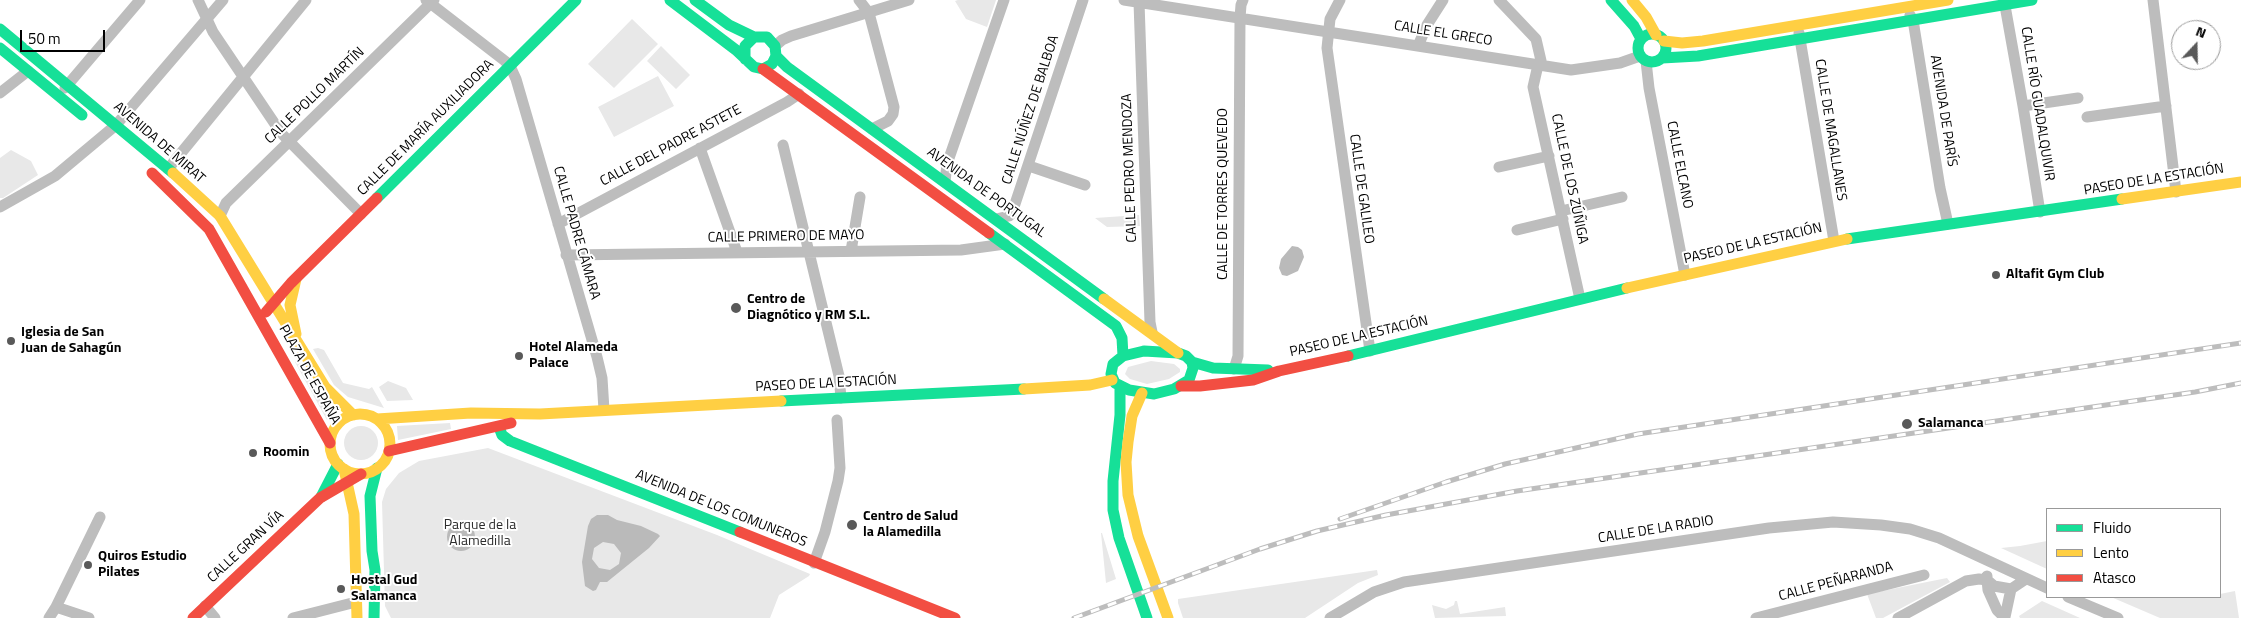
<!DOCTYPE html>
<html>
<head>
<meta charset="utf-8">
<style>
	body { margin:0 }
	#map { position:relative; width:2241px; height:618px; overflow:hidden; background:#fff; font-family:"Titillium Web",sans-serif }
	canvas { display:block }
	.legend { position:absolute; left:2046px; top:508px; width:175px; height:90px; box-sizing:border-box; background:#fff; border:1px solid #999; margin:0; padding:6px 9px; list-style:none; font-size:15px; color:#000 }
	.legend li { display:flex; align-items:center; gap:10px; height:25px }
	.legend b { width:25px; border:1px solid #999 }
	.north { position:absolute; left:2171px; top:20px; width:50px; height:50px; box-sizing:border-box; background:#fff; border:1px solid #999; border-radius:50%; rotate:21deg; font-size:14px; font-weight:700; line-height:20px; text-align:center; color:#000 }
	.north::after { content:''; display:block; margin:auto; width:18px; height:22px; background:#595959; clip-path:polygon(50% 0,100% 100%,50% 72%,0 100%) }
	.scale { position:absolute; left:20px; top:30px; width:85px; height:22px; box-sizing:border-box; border:2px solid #000; border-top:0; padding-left:6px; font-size:15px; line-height:18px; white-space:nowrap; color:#000; -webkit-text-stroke:4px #fff; paint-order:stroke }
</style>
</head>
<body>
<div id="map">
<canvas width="2241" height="618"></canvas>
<ul class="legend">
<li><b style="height:6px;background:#16e098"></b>Fluido</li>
<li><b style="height:6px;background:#ffcf43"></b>Lento</li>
<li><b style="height:6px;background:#f24e42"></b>Atasco</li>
</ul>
<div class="north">N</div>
<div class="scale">50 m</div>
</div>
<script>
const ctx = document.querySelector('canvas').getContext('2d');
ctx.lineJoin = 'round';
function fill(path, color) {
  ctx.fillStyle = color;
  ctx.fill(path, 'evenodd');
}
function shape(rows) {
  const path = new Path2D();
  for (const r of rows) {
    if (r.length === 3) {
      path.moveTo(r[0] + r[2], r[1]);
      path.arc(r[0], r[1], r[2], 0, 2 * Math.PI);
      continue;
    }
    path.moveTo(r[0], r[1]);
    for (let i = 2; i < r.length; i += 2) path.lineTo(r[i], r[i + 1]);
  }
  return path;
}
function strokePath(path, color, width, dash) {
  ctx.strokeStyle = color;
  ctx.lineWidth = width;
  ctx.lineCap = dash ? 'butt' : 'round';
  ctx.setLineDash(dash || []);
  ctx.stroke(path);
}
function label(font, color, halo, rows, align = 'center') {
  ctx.font = font + ' "Titillium Web",sans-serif';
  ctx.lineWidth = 4;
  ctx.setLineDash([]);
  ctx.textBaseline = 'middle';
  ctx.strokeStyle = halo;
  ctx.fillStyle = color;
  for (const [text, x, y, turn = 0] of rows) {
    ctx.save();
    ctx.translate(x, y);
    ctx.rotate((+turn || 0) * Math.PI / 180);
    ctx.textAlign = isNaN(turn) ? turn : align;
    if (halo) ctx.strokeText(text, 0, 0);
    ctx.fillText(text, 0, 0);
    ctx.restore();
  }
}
const green = shape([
	[958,0,996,0,987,27,966,19,955,1],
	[632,19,658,44,614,88,588,64],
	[661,46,690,75,676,89,647,61],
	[658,76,674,106,614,137,598,107],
	[11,150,31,161,38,175,3,198,0,198,0,158],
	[1139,215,1140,226,1107,227,1095,218],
	[318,348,324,350,343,383,369,389,372,387,384,408,348,397,334,385,313,349],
	[298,360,318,393,336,410,327,420,295,362],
	[1151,361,1174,364,1180,369,1180,372,1169,379,1147,384,1130,379,1125,374,1128,367],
	[388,381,406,388,413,400,387,401,379,387],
	[450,423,451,429,398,440,397,426],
	[361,443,17],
	[488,448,717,535,810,574,809,576,779,595,770,618,391,618,385,606,382,502,386,489,399,473,419,461],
	[1101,533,1102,533,1116,579,1106,583],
	[2047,541,2047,569,2001,548,2020,546],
	[1377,570,1378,575,1358,583,1305,618,1183,618,1178,603,1178,599],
	[1947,578,1950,582,1883,618,1876,618,1867,594],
	[2235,591,2239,618,2160,618,2111,597,2220,597,2220,594],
	[1455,601,1457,601,1460,614,1505,607,1506,616,1435,618,1432,605,1446,609,1454,605],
	[2042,601,2080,618,2020,618,2019,616]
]);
const water = shape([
	[1292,246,1298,247,1302,250,1304,257,1298,271,1287,276,1282,275,1279,268,1281,259],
	[597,515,608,515,617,520,641,526,658,534,660,536,649,548,607,582,600,582,596,590,593,591,585,586,582,562,588,526,591,519],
	[603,542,614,544,621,553,619,564,610,570,599,568,592,559,594,548],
	[461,537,14]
]);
const street = shape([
	[198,0,213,32,281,133,361,214],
	[426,0,505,61,510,66,516,79,597,357,602,378,604,410],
	[859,0,869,13,894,107,893,114,888,121,872,129],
	[1124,0,1571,70,1620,63,1640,56],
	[1340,0,1330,19,1327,48,1370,351],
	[1499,0,1536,39,1542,65],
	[2004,0,2023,106,2040,212],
	[2153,0,2176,192],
	[1139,2,1150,322,1152,332],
	[1910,15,1913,20,1940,188,1948,224],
	[1799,33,1834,241],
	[775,46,782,40,791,36,909,0],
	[1418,46,1427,25,1443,0],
	[1646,61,1649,88,1685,275],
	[1538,65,1533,87,1580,299],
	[65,88,140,0],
	[0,93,28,71],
	[2023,106,2078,98],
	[2087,117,2166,106],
	[783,145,839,376,841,398],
	[700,148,737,252],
	[1029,166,1085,185],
	[1499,167,1549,156],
	[168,169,306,0],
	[945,182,947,164,1004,0],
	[0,207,55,176,116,125,223,0],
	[1561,211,1622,197],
	[220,216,226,203,434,0],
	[996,219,1009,216,1012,213,1083,0],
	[558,224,787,102,799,94],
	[1517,230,1563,219],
	[851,251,860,197],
	[566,255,961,250,1005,244],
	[1234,369,1238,356,1240,18,1241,5,1243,0],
	[814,563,825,532,838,481,840,468,837,420],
	[1987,576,1987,580,1994,586,2011,589,2026,579],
	[2068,597,2118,618],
	[205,606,215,618],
	[56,607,89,618],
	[2005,617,2011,589],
	[49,618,56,607,100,517],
	[293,618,356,602],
	[1330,618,1374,592,1404,582,1769,528,1833,522,1881,525,1910,529,1939,538,2047,588],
	[1756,618,1924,575],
	[1898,618,1966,581,1979,579,1987,580,1988,590,1997,610,2005,618]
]);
const fast = shape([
	[670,0,736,50,754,67,763,69,772,64,776,56,775,46,767,37,754,37,745,46,745,59],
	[695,0,729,25,754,37],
	[1611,0,1634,26,1641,39],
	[0,29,173,173],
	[1652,48,14],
	[0,48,82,115],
	[776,56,787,67,1104,299],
	[1662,58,1698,56,2032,0],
	[377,198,576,0],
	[989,233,1116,326,1122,338,1123,356],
	[1847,239,2122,199],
	[1144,351,1178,353,1186,356,1192,362,1193,368,1189,380,1174,389,1154,394,1129,390,1115,383,1111,374,1113,364,1123,356,1144,351],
	[1348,356,1627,288],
	[1192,362,1213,368,1268,370],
	[1120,386,1120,415,1113,481,1113,510,1119,538,1147,618],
	[781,401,1024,389],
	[499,427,502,435,510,441,740,532],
	[321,497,338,464],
	[374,618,375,570,372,551,370,496,377,468]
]);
const slow = shape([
	[1632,0,1646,17,1656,35],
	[1664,41,1682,43,1703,41,1948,0],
	[173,173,220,216,325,387,353,415],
	[2122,199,2241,182],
	[296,279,290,305,296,334],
	[1627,288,1847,239],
	[1104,299,1178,353],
	[1024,389,1090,385,1112,380],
	[1142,393,1132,416,1128,442,1126,462,1128,495,1138,536,1168,618],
	[360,444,30],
	[377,419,471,413,540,414,781,401],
	[344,469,354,514,357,618]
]);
const jam = shape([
	[763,69,989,233],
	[152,173,209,229,330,443],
	[266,312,291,283,377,198],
	[1181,386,1200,386,1253,380,1279,371,1348,356],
	[389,451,511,423],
	[740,532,955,618],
	[193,618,320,498,361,474]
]);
const rail = shape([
	[1340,519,1446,482,1505,464,1638,434,2241,343],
	[1074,618,1260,549,1317,531,1386,515,1517,491,2195,392,2241,383]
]);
const markers = [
	[1996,275,5,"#595959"],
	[736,308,6,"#595959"],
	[11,341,5,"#595959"],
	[519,356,5,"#595959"],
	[1907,424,6,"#595959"],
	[253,453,5,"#595959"],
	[852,525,6,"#595959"],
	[88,565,5,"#595959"],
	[341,589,5,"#595959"]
];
const streetNames = [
	["CALLE EL GRECO",1443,34,9],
	["CALLE POLLO MARTÍN",315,96,-44],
	["CALLE RÍO GUADALQUIVIR",2037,104,81],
	["CALLE NÚÑEZ DE BALBOA",1031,110,-72],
	["AVENIDA DE PARÍS",1943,111,81],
	["CALLE DE MARÍA AUXILIADORA",426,128,-45],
	["CALLE DE MAGALLANES",1830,130,81],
	["AVENIDA DE MIRAT",159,143,41],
	["CALLE DEL PADRE ASTETE",671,146,-28],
	["CALLE ELCANO",1679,165,79],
	["CALLE PEDRO MENDOZA",1130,168,-92],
	["CALLE DE LOS ZÚÑIGA",1569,179,78],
	["PASEO DE LA ESTACIÓN",2154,180,-9],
	["CALLE DE GALILEO",1361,189,82],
	["AVENIDA DE PORTUGAL",986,193,36],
	["CALLE DE TORRES QUEVEDO",1224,194,-90],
	["CALLE PADRE CÁMARA",576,233,74],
	["CALLE PRIMERO DE MAYO",786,237,-1],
	["PASEO DE LA ESTACIÓN",1753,244,-13],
	["PASEO DE LA ESTACIÓN",1359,337,-13],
	["PLAZA DE ESPAÑA",309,375,61],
	["PASEO DE LA ESTACIÓN",826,384,-3],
	["AVENIDA DE LOS COMUNEROS",721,509,22],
	["CALLE DE LA RADIO",1656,530,-9],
	["CALLE GRAN VÍA",246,547,-43],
	["CALLE PEÑARANDA",1836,582,-15]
];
const poiNames = [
	["Altafit Gym Club",2006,275],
	["Centro de",747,300],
	["Diagnótico y RM S.L.",747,316],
	["Iglesia de San",21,333],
	["Juan de Sahagún",21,349],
	["Hotel Alameda",529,348],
	["Palace",529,364],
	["Salamanca",1918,424],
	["Roomin",263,453],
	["Centro de Salud",863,517],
	["la Alamedilla",863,533],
	["Quiros Estudio",98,557],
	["Pilates",98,573],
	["Hostal Gud",351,581],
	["Salamanca",351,597]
];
const parkNames = [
	["Parque de la",480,526],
	["Alamedilla",480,542]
];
fill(green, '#e8e8e8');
fill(water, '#bababa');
strokePath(street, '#bdbdbd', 11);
strokePath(fast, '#16e098', 11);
strokePath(slow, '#ffcf43', 11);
strokePath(jam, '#f24e42', 11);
strokePath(rail, '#bdbdbd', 5);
strokePath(rail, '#fff', 3, [9]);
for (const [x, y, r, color] of markers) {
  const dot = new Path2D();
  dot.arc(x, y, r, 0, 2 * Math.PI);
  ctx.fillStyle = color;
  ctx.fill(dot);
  strokePath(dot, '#fff', 2);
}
label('14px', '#000', '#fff', streetNames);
label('bold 14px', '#000', '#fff', poiNames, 'left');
label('14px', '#2d2d2d', '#fff', parkNames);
</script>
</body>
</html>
